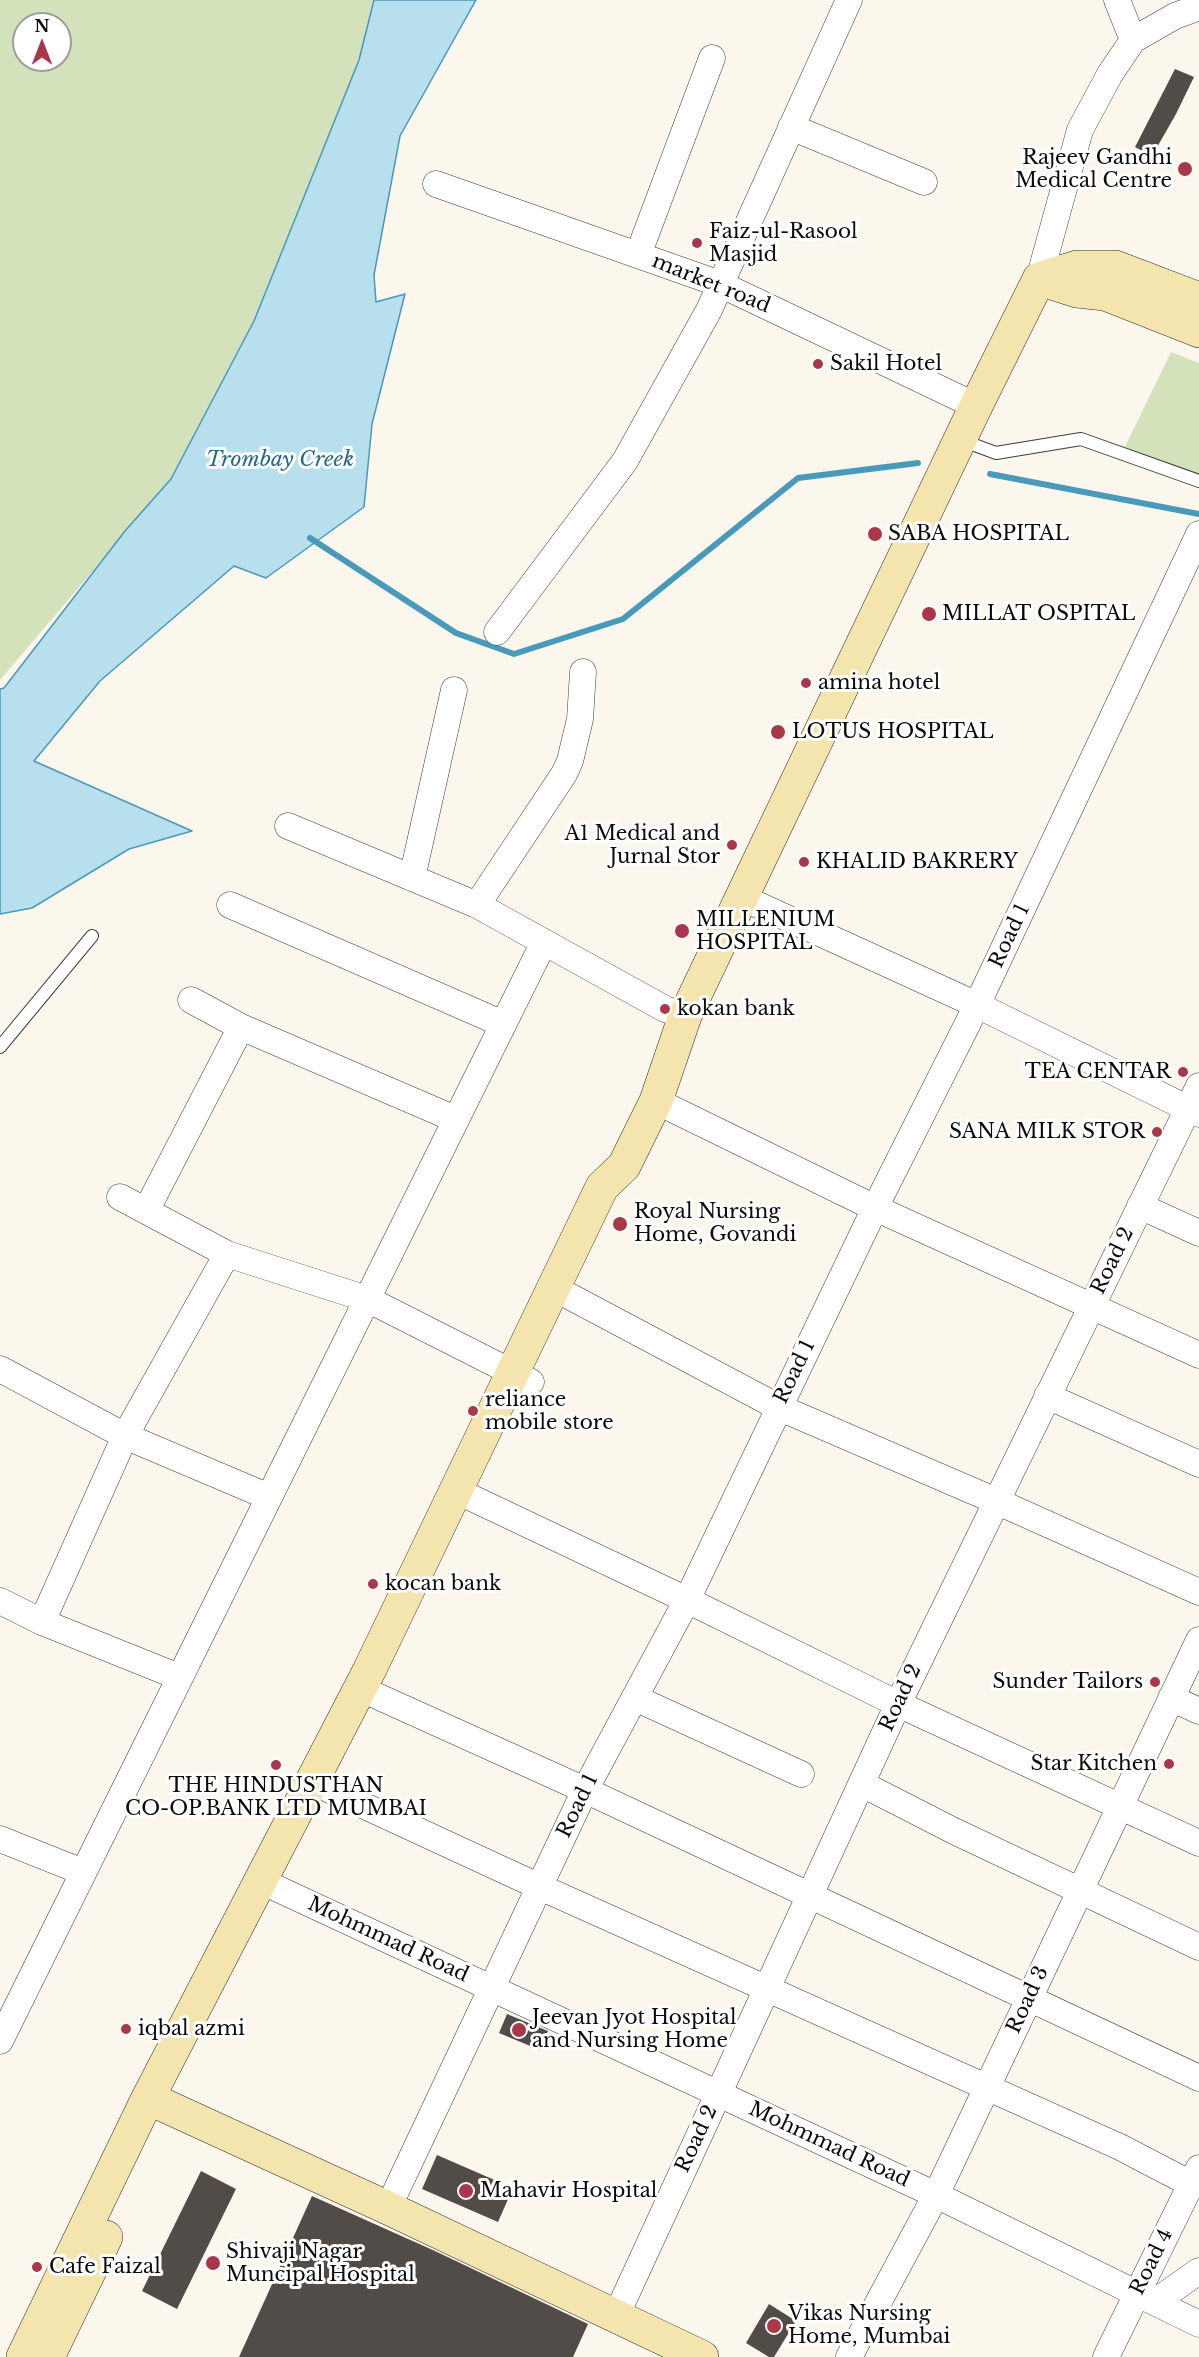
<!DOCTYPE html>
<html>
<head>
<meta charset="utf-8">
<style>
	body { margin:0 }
	#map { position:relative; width:1199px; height:2357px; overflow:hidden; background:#fcf7ec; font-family:"Libre Baskerville",serif }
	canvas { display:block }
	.north { position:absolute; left:12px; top:12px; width:60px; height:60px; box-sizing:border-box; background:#fff; border:2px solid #9d9d9d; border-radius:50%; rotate:0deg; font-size:16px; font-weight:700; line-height:24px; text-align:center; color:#0b0b0b }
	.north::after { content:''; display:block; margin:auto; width:21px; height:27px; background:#a83749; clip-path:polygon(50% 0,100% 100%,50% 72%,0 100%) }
</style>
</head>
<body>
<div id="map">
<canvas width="1199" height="2357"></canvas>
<div class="north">N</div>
</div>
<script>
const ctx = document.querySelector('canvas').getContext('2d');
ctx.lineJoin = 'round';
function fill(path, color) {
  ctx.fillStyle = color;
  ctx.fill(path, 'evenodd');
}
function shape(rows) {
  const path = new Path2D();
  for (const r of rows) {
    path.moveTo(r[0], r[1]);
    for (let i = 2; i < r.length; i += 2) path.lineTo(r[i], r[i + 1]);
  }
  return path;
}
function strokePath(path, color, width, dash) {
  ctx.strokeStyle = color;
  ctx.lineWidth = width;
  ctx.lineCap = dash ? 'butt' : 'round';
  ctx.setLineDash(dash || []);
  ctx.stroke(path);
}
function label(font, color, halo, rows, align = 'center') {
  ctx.font = font + ' "Libre Baskerville",serif';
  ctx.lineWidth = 6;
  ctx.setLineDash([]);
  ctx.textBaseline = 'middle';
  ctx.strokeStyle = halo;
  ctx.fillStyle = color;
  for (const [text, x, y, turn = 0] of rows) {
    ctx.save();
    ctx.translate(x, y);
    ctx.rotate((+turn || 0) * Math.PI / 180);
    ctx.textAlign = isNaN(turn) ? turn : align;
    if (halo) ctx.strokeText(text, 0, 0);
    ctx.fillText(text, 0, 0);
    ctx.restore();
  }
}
const green = shape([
	[0,0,374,0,359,60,265,301,171,479,0,680],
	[24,24,60,24,60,60,24,60],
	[1171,352,1199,363,1199,487,1120,457]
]);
const water = shape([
	[374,0,476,0,400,136,374,275,376,302,405,294,372,424,364,507,266,578,234,566,100,681,34,761,192,831,129,849,32,908,0,914,0,689,4,688,125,531,171,479,254,321,359,60,374,0]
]);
const stream = shape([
	[990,474,1199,514],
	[310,538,456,633,514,654,623,619,798,478,918,463]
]);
const building = shape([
	[1175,69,1194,77,1176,114,1152,156,1135,147],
	[507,2014,548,2031,540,2050,499,2033],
	[437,2155,513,2188,498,2222,422,2189],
	[201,2171,236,2189,177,2309,142,2291],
	[312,2196,435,2251,588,2324,573,2357,239,2357],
	[769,2304,796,2321,774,2357,769,2357,746,2343]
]);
const lane = shape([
	[961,440,996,453,1081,439,1199,481],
	[0,1047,92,936]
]);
const street = shape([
	[1117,0,1133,40],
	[791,127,924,182],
	[436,184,720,284,976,406],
	[638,255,712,58],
	[1039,279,1080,130,1110,74,1133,40,1175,16,1199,7],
	[497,632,625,461,709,310,849,0],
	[288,826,477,905,665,1009,685,1016],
	[412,878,454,690],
	[743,898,977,1005,1199,1114],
	[230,905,503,1024],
	[477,905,564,774,570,761,580,719,583,672],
	[191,1000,241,1027,455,1119],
	[656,1101,875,1208,1199,1355],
	[120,1197,227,1254,367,1299,531,1382],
	[1140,1206,1199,1233],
	[146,1211,241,1027],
	[554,1288,778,1407,996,1501,1199,1592],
	[0,1369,125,1436,269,1497],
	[1047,1396,1199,1464],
	[455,1490,687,1600,898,1704,1199,1843],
	[0,1601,42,1622,179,1677],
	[42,1622,125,1436,227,1254],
	[377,1696,585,1790,1199,2078],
	[635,1698,801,1774],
	[1171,1698,1199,1711],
	[862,1784,954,1831,1199,1947],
	[330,1790,540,1887,1120,2147,1191,2184],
	[0,1839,83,1872],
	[261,1881,936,2195,1199,2324],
	[0,2041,544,942],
	[388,2208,585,1790,687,1600,875,1208,977,1005,1199,534],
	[1155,2302,1199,2271],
	[616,2316,898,1704,1199,1086],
	[849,2357,936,2195,1199,1640],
	[1106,2357,1199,2168]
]);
const secondary = shape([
	[1039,279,1077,291,1105,294,1199,331],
	[1039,279,1077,267,1115,267,1199,299],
	[148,2098,388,2208,702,2357],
	[23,2357,148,2098,369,1671,602,1187,624,1166,656,1101,685,1016,976,406,1039,279],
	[48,2357,106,2237]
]);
const markers = [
	[1185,169,8,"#a83749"],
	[697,243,6,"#a83749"],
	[818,364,6,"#a83749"],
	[875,534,8,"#a83749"],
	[929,614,8,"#a83749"],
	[806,683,6,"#a83749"],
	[778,732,8,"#a83749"],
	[732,845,6,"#a83749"],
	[804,862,6,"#a83749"],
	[682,931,8,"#a83749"],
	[665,1009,6,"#a83749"],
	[1183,1072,6,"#a83749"],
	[1157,1132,6,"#a83749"],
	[620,1224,8,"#a83749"],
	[473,1411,6,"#a83749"],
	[373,1584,6,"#a83749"],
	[1155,1682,6,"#a83749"],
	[1169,1764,6,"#a83749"],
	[276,1765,6,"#a83749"],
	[126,2029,6,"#a83749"],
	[519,2030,8,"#a83749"],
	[466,2191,8,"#a83749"],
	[213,2263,8,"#a83749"],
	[37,2267,6,"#a83749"],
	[774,2326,8,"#a83749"]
];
const poiNames = [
	["Rajeev Gandhi",1172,158,"right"],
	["Medical Centre",1172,181,"right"],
	["Faiz-ul-Rasool",709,232],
	["Masjid",709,255],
	["Sakil Hotel",830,364],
	["SABA HOSPITAL",888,534],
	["MILLAT OSPITAL",942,614],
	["amina hotel",818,683],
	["LOTUS HOSPITAL",792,732],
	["A1 Medical and",720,834,"right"],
	["Jurnal Stor",720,857,"right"],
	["KHALID BAKRERY",816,862],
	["MILLENIUM",696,920],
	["HOSPITAL",696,943],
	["kokan bank",677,1009],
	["TEA CENTAR",1171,1072,"right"],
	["SANA MILK STOR",1145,1132,"right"],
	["Royal Nursing",634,1212],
	["Home, Govandi",634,1235],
	["reliance",485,1400],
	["mobile store",485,1423],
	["kocan bank",385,1584],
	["Sunder Tailors",1143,1682,"right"],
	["Star Kitchen",1157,1764,"right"],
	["THE HINDUSTHAN",276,1786,"center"],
	["CO-OP.BANK LTD MUMBAI",276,1809,"center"],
	["Jeevan Jyot Hospital",532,2018],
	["and Nursing Home",532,2041],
	["iqbal azmi",138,2029],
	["Mahavir Hospital",480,2191],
	["Shivaji Nagar",226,2252],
	["Muncipal Hospital",226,2275],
	["Cafe Faizal",49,2267],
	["Vikas Nursing",788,2314],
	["Home, Mumbai",788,2337]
];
const streetNames = [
	["market road",711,284,22],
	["Road 1",1010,936,-65],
	["Road 2",1113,1261,-64],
	["Road 1",795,1372,-64],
	["Road 2",901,1698,-65],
	["Road 1",578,1806,-64],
	["Mohmmad Road",388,1940,25],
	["Road 3",1028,2000,-65],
	["Road 2",697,2139,-65],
	["Mohmmad Road",829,2145,25],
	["Road 4",1152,2262,-64]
];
const waterNames = [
	["Trombay Creek",280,460]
];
fill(green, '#d3e2ba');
fill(water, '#b7dfed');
strokePath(water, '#4899ba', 1.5);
strokePath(stream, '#4899ba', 6);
fill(building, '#524c49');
strokePath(lane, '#3e3e3e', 14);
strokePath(street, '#3e3e3e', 27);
strokePath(secondary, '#2d2d2d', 34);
strokePath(lane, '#fff', 12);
strokePath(street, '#fff', 26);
strokePath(secondary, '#f4e5af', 33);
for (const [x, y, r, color] of markers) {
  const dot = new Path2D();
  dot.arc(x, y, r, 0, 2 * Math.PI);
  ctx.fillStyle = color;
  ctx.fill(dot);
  strokePath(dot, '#fff', 2);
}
label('20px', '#0b0b0b', '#fff', poiNames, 'left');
label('20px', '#0b0b0b', '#fff', streetNames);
label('italic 21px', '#266a8b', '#fff', waterNames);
</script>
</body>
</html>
